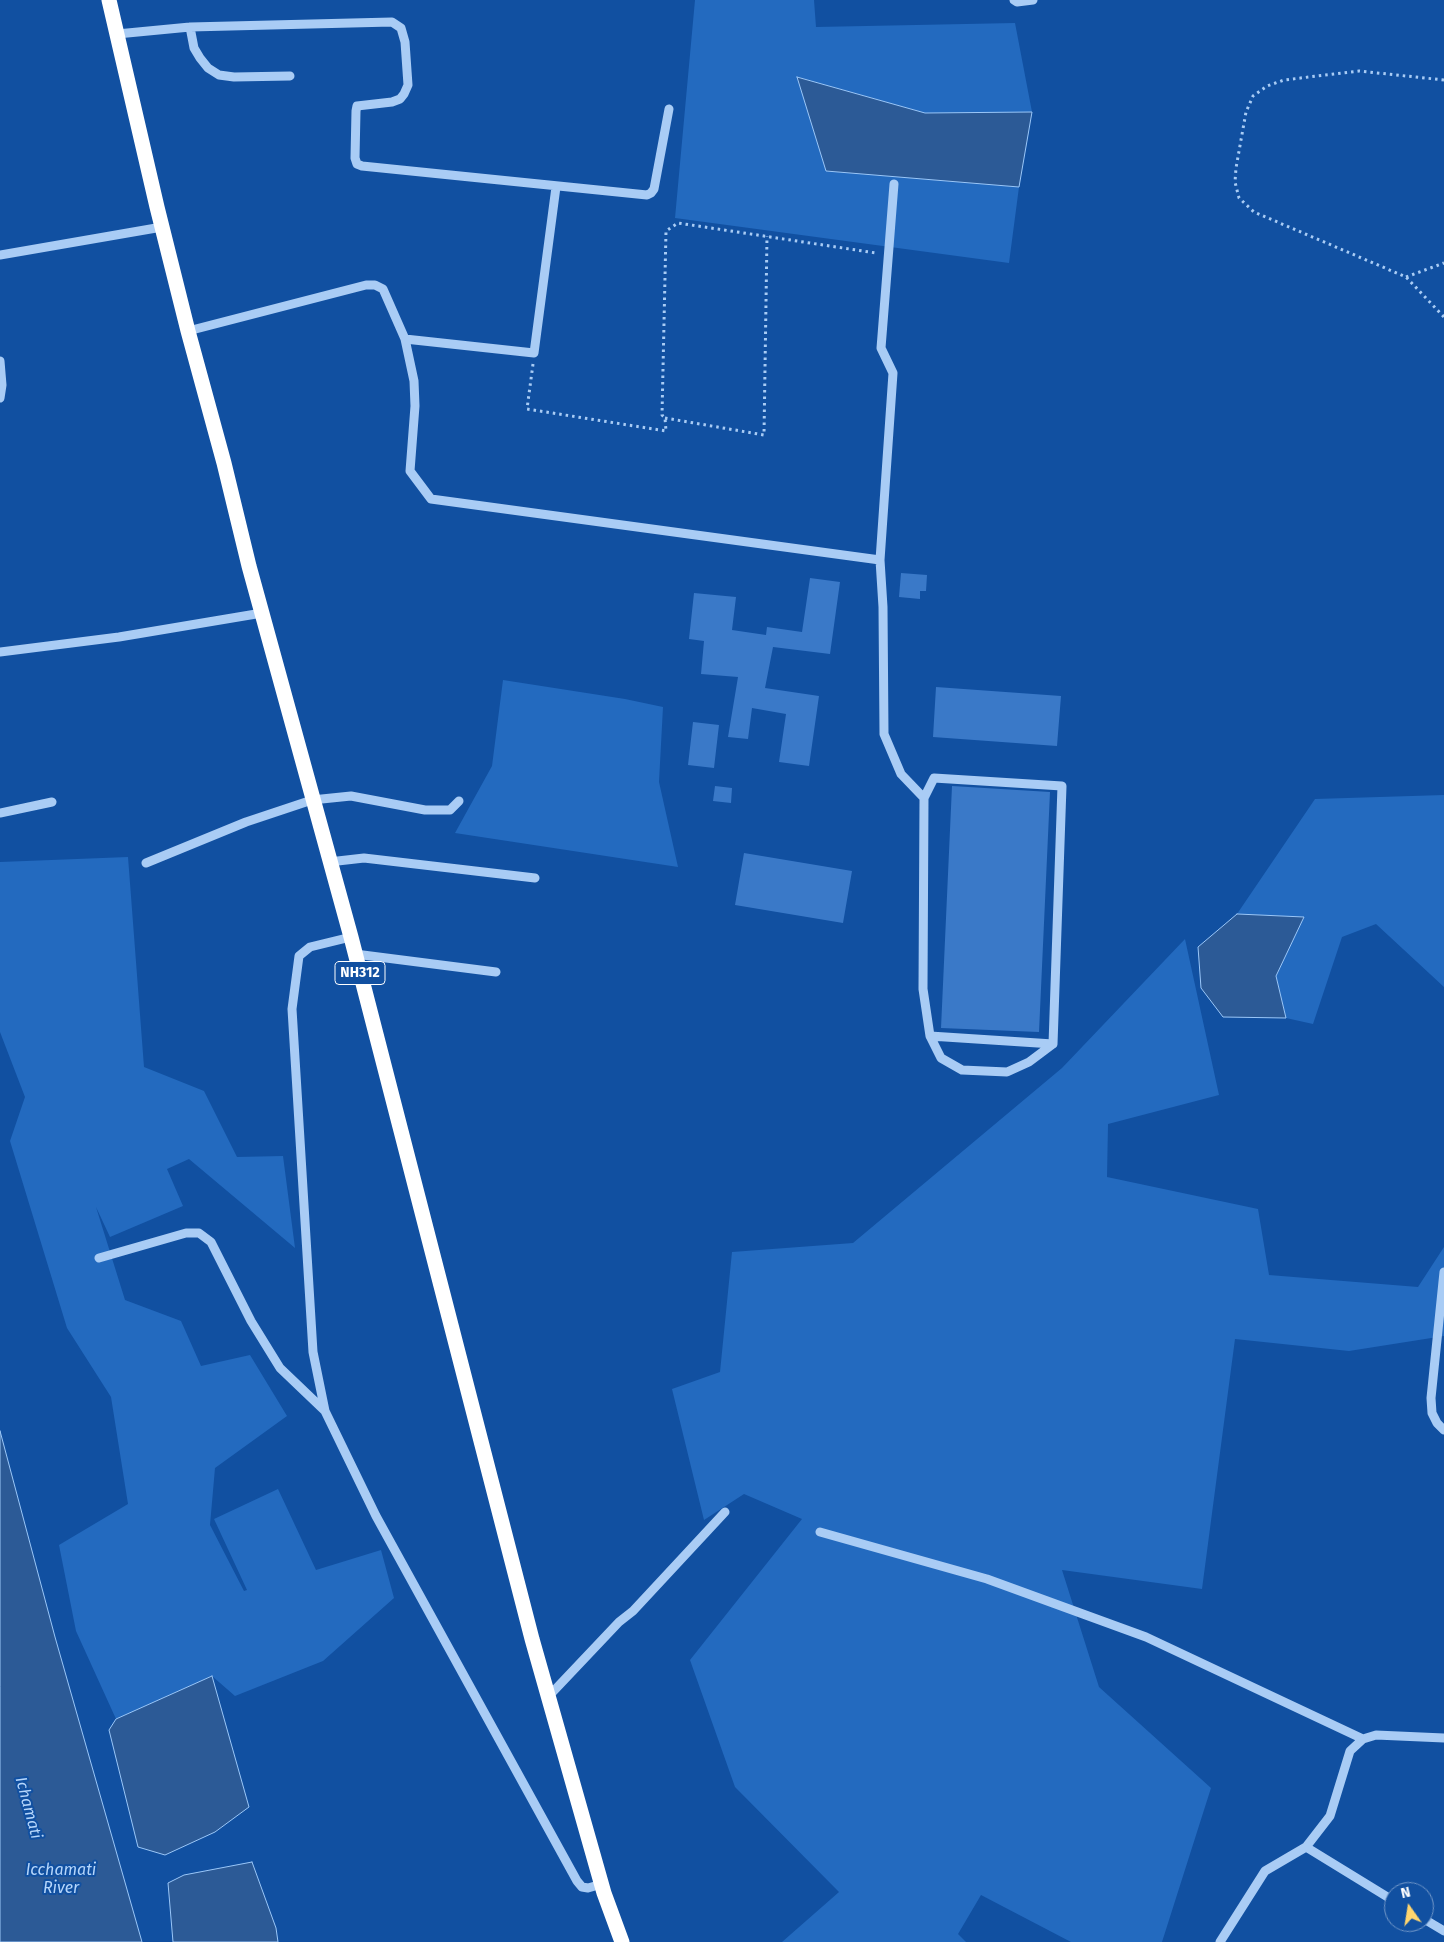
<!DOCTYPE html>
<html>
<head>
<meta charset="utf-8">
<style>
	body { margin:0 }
	#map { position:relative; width:1444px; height:1942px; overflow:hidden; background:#1150a1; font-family:"Fira Sans",sans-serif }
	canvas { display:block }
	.north { position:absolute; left:1384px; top:1882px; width:50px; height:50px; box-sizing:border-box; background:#1150a1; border:1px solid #7096c7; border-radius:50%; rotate:347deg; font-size:14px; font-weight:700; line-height:20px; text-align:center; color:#fff }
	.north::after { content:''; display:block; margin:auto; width:18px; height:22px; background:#ffd56e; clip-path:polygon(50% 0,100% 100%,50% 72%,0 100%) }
</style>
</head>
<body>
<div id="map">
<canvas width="1444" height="1942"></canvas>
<div class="north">N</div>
</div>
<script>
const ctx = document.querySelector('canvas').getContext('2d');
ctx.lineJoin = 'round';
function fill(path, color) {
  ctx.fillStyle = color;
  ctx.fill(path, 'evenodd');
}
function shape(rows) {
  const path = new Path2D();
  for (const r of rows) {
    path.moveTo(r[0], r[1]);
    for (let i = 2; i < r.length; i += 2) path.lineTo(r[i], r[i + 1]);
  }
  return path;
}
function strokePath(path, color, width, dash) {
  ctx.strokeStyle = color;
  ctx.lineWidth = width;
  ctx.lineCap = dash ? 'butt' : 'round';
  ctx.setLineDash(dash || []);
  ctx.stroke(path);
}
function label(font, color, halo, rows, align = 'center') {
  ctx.font = font + ' "Fira Sans",sans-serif';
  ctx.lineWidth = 4;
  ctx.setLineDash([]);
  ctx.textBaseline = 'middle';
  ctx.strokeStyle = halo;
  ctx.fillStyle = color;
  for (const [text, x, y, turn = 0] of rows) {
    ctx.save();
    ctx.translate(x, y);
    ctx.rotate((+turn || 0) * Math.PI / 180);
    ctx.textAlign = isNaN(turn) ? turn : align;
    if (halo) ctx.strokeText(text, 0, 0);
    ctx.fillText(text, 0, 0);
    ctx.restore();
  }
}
const green = shape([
	[695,0,814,0,816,27,1015,23,1032,112,925,113,798,77,826,171,1019,187,1009,263,675,218],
	[503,680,625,699,663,707,659,782,678,867,455,833,492,766],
	[1444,795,1444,987,1376,924,1342,937,1313,1024,1286,1018,1276,976,1303,917,1237,914,1315,799],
	[128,857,144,1067,204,1091,237,1157,283,1156,295,1248,189,1159,167,1169,183,1206,110,1237,96,1207,125,1300,181,1321,201,1366,250,1355,287,1416,215,1468,210,1525,244,1591,247,1590,214,1519,278,1489,316,1570,381,1550,394,1598,323,1661,235,1696,212,1676,116,1719,76,1631,59,1545,128,1504,111,1397,67,1328,10,1141,25,1097,0,1032,0,862],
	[1185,939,1219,1095,1108,1124,1107,1177,1258,1209,1269,1275,1418,1287,1444,1247,1444,1336,1349,1351,1235,1339,1202,1589,1062,1570,1099,1687,1211,1788,1162,1942,1071,1942,981,1895,958,1934,966,1942,782,1942,839,1892,735,1787,690,1660,802,1519,744,1494,704,1520,672,1389,720,1372,732,1252,853,1243,1062,1068]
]);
const water = shape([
	[797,77,925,113,1032,112,1019,187,826,171,797,77],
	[1237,914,1304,917,1276,976,1286,1018,1223,1017,1201,988,1198,947,1237,914],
	[0,1431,55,1637,142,1942,0,1942,0,1431],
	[212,1676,249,1807,215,1832,165,1855,138,1847,109,1730,116,1719,212,1676],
	[252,1862,276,1928,278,1942,173,1942,168,1883,184,1875,252,1862]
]);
const building = shape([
	[901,573,927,575,926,591,920,591,920,599,899,597],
	[810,578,840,582,830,654,773,647,765,688,819,696,809,766,779,762,786,714,752,708,748,739,728,737,738,677,701,674,704,641,689,639,694,593,736,597,732,630,766,635,767,627,802,632],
	[936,687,1061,696,1057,746,933,737],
	[693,722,719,725,714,768,688,765],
	[715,786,732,788,731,803,713,801],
	[952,786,1050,792,1039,1032,941,1028],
	[744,853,852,871,843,923,735,905]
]);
const path = shape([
	[1444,80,1359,71,1284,80,1267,86,1253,96,1246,112,1236,168,1235,182,1239,198,1254,212,1406,277,1444,317],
	[1406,277,1444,263],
	[533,364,527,409,666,431,665,418,662,415,666,231,678,223,876,253],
	[665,418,764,435,767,236]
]);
const minor = shape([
	[1014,0,1017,2,1033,0],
	[190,27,194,48,200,58,208,68,219,75,234,77,290,76],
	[117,34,190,27,392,22,401,28,405,42,408,85,404,94,400,99,392,102,357,106,356,111,355,158,357,164,362,166,647,195,651,193,654,189,669,109],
	[0,255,162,227],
	[188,331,366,285,375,285,383,289,405,339,414,381,415,406,410,471,431,499,880,560,883,607,884,734,901,774,924,798,923,989,930,1036,1053,1044,1062,786,934,778,924,798],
	[405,339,534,353,556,187],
	[0,361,2,385,0,398],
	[880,560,893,373,881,348,894,184],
	[0,652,119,637,262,613],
	[0,813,52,802],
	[329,862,364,858,535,878],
	[146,863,246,822,312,800,351,796,425,810,450,810,459,801],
	[351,937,310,947,299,956,292,1009,313,1352,325,1411,376,1516,577,1881,582,1887,588,1888,602,1884],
	[355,954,496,972],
	[930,1036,941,1058,962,1070,1007,1072,1029,1062,1053,1044],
	[99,1258,186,1233,199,1233,211,1242,251,1321,280,1368,325,1411],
	[1444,1272,1431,1398,1432,1413,1437,1423,1444,1430],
	[820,1532,987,1579,1146,1637,1363,1739],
	[548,1697,619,1622,633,1611,725,1512],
	[1306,1847,1394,1901],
	[1424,1919,1444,1931],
	[1220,1942,1265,1871,1306,1847,1330,1816,1350,1751,1363,1739,1376,1735,1444,1738]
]);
const highway = shape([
	[109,0,157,207,188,331,224,463,249,566,351,937,532,1639,604,1893,622,1942]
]);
const shields = [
	[360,973,50]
];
const shieldNames = [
	["NH312",360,973]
];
const waterNames = [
	["Ichamati",28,1808,75],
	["Icchamati",61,1871],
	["River",61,1889]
];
fill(green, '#236abf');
fill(water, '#2c5a96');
strokePath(water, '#9bc7f8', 1);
fill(building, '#3a79c8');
strokePath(path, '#a9ccf5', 3, [2.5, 4]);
strokePath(minor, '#a9ccf5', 9);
strokePath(highway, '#fff', 15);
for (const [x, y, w] of shields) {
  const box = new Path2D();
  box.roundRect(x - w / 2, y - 11.5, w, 23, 4);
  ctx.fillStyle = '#1150a1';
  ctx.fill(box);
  strokePath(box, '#fff', 1);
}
label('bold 14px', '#fff', null, shieldNames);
label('italic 16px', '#b6d6fb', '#1150a1', waterNames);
</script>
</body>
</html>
